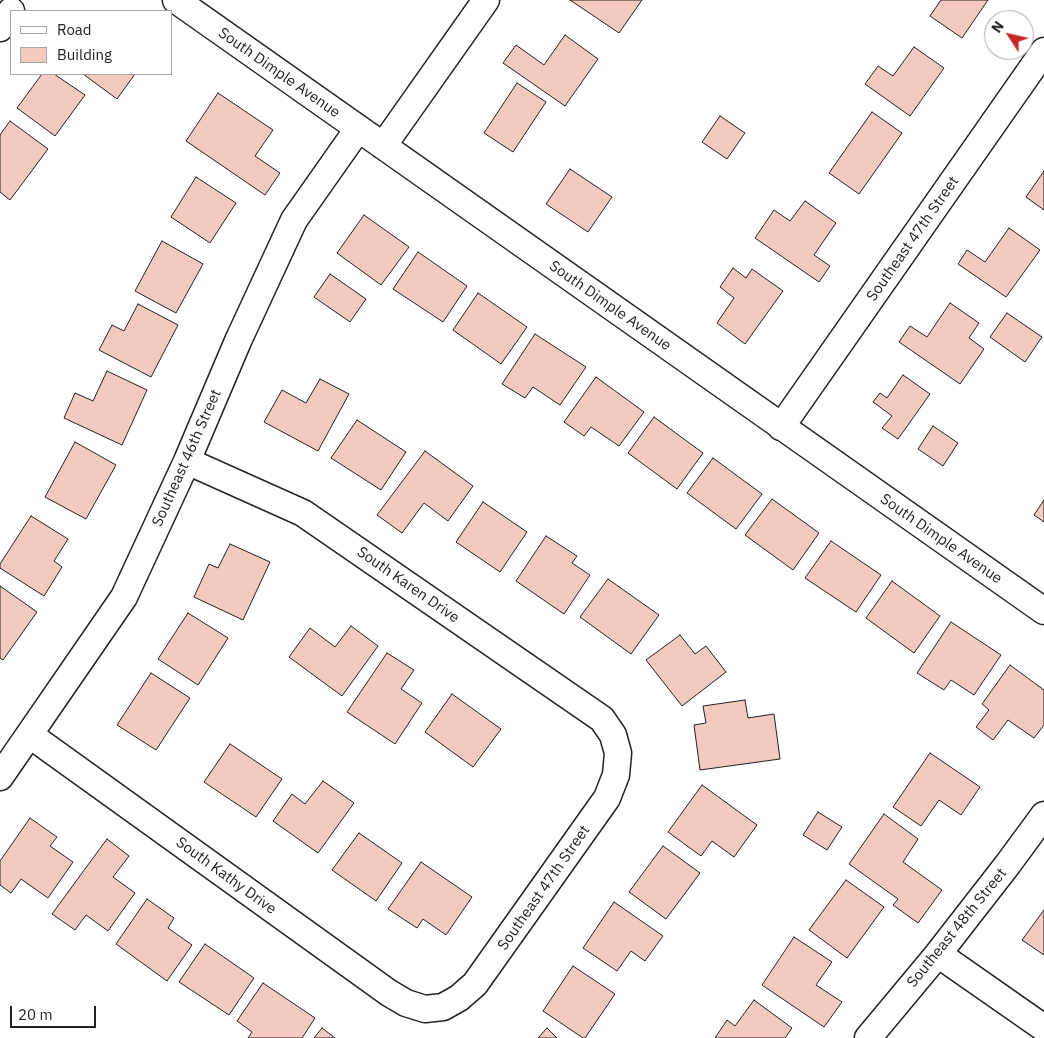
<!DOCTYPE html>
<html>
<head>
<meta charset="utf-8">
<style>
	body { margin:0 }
	#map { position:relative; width:1044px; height:1038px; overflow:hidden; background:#fff; font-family:"IBM Plex Sans",sans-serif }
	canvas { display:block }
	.legend { position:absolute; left:10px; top:10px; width:162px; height:65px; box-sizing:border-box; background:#fff; border:1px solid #a7a7a7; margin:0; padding:6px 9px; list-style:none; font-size:15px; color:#222 }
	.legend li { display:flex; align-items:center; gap:10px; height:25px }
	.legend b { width:25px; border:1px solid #a7a7a7 }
	.north { position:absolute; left:984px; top:10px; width:50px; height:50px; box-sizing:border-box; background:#fff; border:1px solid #a7a7a7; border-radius:50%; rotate:305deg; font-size:14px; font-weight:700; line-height:20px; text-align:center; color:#222 }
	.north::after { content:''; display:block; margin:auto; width:18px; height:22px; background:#c62828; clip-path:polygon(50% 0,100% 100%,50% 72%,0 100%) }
	.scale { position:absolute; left:10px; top:1006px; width:86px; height:22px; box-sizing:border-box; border:2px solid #222; border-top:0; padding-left:6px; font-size:15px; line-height:18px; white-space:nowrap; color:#222; -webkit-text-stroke:4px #fff; paint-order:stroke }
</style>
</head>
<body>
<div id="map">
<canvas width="1044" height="1038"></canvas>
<ul class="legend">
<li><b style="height:6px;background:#fff"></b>Road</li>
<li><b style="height:14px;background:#f3c9c0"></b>Building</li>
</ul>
<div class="north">N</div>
<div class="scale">20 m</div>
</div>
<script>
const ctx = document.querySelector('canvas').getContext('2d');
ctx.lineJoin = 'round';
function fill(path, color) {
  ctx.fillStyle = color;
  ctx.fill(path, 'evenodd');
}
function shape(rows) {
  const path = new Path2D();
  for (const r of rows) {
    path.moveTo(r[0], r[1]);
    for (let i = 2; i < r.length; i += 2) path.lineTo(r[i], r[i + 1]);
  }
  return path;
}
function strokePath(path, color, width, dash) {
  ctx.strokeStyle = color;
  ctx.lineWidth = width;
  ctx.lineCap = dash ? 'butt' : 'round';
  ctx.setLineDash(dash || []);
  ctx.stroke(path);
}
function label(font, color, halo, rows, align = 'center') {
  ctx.font = font + ' "IBM Plex Sans",sans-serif';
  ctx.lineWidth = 4;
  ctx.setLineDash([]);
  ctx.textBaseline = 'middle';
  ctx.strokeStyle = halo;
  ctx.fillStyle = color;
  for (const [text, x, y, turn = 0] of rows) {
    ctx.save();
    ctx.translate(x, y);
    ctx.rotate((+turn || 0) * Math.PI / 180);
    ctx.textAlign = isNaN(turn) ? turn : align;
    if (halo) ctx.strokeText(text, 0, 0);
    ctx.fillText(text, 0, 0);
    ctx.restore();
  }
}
const building = shape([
	[570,0,642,0,619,33,570,0],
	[941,0,988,0,962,38,930,16,941,0],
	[565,35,598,59,565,106,503,63,516,45,544,65,565,35],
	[914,47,944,68,910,116,865,84,878,66,893,76,914,47],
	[42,74,54,74,85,95,55,136,17,108,42,74],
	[83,74,135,74,117,99,83,74],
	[517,83,546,102,513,152,484,133,517,83],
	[218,93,273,130,255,156,280,173,265,195,186,141,218,93],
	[872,112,902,133,859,194,829,173,872,112],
	[720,116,745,133,727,159,702,142,720,116],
	[10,121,48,149,10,200,0,192,0,135,10,121],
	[570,169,612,197,588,232,546,204,570,169],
	[1044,171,1044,210,1026,197,1044,171],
	[196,177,236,203,210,243,171,217,196,177],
	[805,201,836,223,814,255,830,266,819,282,755,238,774,210,790,221,805,201],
	[364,215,409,247,381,285,337,253,364,215],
	[1009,228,1040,250,1006,297,958,264,967,250,985,262,1009,228],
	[162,241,203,264,176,313,135,291,162,241],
	[418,252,467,286,443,322,393,289,418,252],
	[733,268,746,278,752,269,783,291,745,344,717,323,734,298,720,287,733,268],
	[330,274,366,299,350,322,314,297,330,274],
	[478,293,527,327,501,364,453,330,478,293],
	[950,303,979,323,969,338,984,349,960,384,899,342,910,326,927,337,950,303],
	[138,304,178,325,151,377,99,350,112,325,124,331,138,304],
	[1007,313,1042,337,1025,362,990,337,1007,313],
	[535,334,586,367,560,405,533,387,525,398,502,384,535,334],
	[107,371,147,390,122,445,64,418,75,393,93,401,107,371],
	[903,375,930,394,898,439,882,428,892,416,873,402,880,393,887,398,903,375],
	[596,377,644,412,619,446,591,427,584,436,564,422,596,377],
	[320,379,349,394,318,451,264,422,282,390,306,403,320,379],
	[654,417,703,453,677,489,628,453,654,417],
	[357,420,406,452,381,490,331,458,357,420],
	[933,426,958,443,943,466,918,449,933,426],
	[75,442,116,465,86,519,45,497,75,442],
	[425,451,473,486,448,521,424,503,402,533,377,515,425,451],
	[713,458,762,494,736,529,687,493,713,458],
	[772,499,819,533,793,570,745,535,772,499],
	[1044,500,1044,522,1034,515,1044,500],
	[483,502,527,532,500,572,456,542,483,502],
	[31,516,68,539,54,561,62,567,44,596,0,568,0,564,31,516],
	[546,536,577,556,572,563,590,575,564,614,516,581,546,536],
	[831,541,881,575,856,612,805,578,831,541],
	[230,544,270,562,243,620,194,597,209,564,218,568,230,544],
	[608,579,659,615,631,654,580,617,608,579],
	[892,581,940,616,914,653,866,618,892,581],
	[0,586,37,612,3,660,0,658,0,586],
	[188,613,228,638,198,685,158,659,188,613],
	[951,622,1001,655,974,695,951,680,944,690,917,673,951,622],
	[351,626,378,646,342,696,289,657,310,628,335,647,351,626],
	[680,635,695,654,706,646,726,672,682,706,646,660,680,635],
	[387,653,414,670,401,689,422,703,395,744,347,712,387,653],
	[1010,665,1044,690,1044,725,1034,738,1008,720,993,740,976,727,989,710,982,704,1010,665],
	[151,673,190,698,156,750,117,725,151,673],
	[452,694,501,729,473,767,425,732,452,694],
	[745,700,748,718,774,714,780,759,700,770,694,725,706,723,703,706,745,700],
	[230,744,282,779,256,817,204,782,230,744],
	[930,753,980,787,961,815,939,800,921,826,893,807,930,753],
	[323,781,354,803,318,853,273,821,292,794,305,804,323,781],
	[702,785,757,825,734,857,712,841,701,856,668,832,702,785],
	[818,812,842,827,827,850,803,835,818,812],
	[884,814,918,839,903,862,942,890,918,923,893,905,898,899,849,864,884,814],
	[30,818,57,837,50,846,73,862,48,898,21,879,11,893,0,885,0,861,30,818],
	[359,833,402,863,376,901,332,870,359,833],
	[107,839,129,856,113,877,135,893,108,931,86,915,75,930,52,914,107,839],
	[663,846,700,873,666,919,629,892,663,846],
	[421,862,472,897,446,935,423,919,417,928,388,909,421,862],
	[846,880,884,907,847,958,809,930,846,880],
	[147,899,174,918,168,928,192,945,167,981,116,944,147,899],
	[614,902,663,936,645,961,631,951,617,971,583,948,614,902],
	[1044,910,1044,955,1022,940,1044,910],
	[794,937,832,962,816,985,842,1002,824,1027,762,985,794,937],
	[205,944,254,978,229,1015,179,982,205,944],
	[573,966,615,994,585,1038,583,1038,543,1011,573,966],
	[263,983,315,1018,302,1038,248,1038,252,1032,237,1021,263,983],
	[754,1000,792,1028,785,1038,715,1038,727,1020,735,1026,754,1000],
	[322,1028,335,1038,314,1038,322,1028],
	[547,1028,557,1038,538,1038,547,1028]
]);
const minor = shape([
	[176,0,1044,611],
	[0,28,11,11],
	[383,146,486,0],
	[781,427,1044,51],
	[30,735,389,993,406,1003,425,1009,443,1007,459,998,475,984,607,798,616,775,618,753,613,735,602,719,303,513,187,461],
	[0,777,124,597,187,461,238,341,294,220,358,129],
	[938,954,1044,1028],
	[868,1038,938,954,1008,864,1044,815]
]);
const streetNames = [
	["South Dimple Avenue",279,73,35],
	["Southeast 47th Street",913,239,-55],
	["South Dimple Avenue",610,306,35],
	["Southeast 46th Street",187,458,-66],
	["South Dimple Avenue",941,539,35],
	["South Karen Drive",408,585,35],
	["South Kathy Drive",226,876,36],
	["Southeast 47th Street",544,888,-55],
	["Southeast 48th Street",957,928,-51]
];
fill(building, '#f3c9c0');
strokePath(building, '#222', 1);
strokePath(minor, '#222', 29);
strokePath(minor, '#fff', 26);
label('15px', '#222', '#fff', streetNames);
</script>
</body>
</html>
